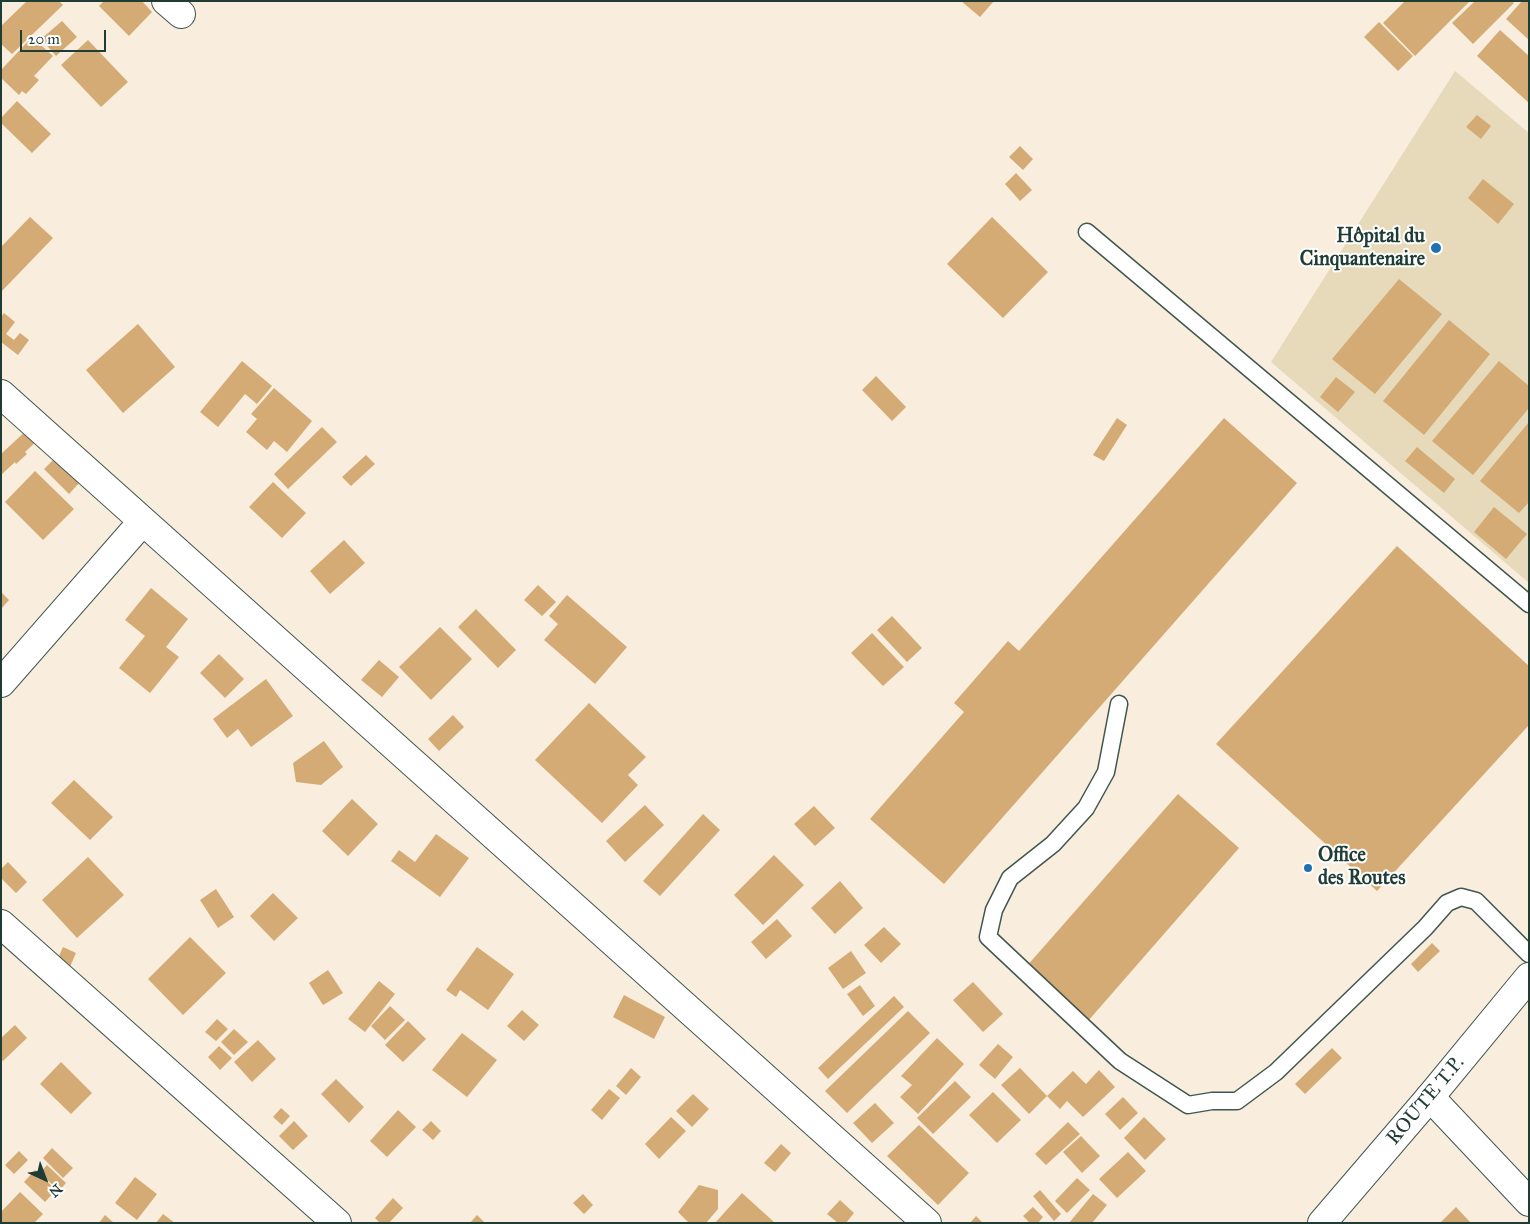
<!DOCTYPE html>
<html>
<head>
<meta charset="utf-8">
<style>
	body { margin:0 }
	#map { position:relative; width:1530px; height:1224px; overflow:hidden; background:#f9eddd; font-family:"IM FELL Great Primer",serif }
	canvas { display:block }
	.frame { position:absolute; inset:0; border:2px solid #1f3d34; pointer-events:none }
	.north { position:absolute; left:20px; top:1154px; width:50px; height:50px; -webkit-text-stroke:4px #fff; paint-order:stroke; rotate:137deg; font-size:14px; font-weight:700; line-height:20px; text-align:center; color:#1f3d34 }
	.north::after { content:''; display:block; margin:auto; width:18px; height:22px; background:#1f3d34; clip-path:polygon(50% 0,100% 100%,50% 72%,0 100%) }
	.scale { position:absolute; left:20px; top:30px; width:86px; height:22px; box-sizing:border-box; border:2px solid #1f3d34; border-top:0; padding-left:6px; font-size:15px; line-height:18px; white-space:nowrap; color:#1f3d34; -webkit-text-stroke:4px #fff; paint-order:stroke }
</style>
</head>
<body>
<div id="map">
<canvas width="1530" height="1224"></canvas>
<div class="frame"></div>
<div class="north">N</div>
<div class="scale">20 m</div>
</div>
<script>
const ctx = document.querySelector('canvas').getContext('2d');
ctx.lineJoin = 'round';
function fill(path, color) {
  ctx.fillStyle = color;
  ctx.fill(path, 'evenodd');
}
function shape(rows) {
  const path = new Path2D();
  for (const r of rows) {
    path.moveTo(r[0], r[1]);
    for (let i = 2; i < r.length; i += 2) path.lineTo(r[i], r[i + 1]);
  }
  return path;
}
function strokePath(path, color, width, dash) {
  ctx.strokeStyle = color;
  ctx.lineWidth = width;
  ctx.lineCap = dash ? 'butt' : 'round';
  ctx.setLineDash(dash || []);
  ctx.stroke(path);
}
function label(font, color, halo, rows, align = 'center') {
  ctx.font = font + ' "IM FELL Great Primer",serif';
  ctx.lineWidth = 4;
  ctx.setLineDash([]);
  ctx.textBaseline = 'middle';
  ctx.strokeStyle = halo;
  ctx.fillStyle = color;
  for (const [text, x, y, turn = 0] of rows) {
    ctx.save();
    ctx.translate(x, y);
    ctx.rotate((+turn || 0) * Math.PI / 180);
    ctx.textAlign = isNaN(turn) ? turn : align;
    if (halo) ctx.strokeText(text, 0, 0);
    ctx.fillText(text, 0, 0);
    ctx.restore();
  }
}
const built = shape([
	[1455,71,1529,133,1529,583,1271,362]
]);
const building = shape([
	[27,1,59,1,63,5,12,54,1,44,1,26],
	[104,1,142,1,152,12,129,36,99,6],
	[961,1,994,1,980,17],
	[1405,1,1470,1,1415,56,1383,23],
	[1475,1,1512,1,1514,3,1473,44,1452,23],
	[1522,1,1529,1,1529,40,1506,19],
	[62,21,77,37,56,56,41,39],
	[1379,22,1413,56,1398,71,1364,37],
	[1500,30,1529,56,1529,103,1477,56],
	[32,37,53,56,34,76,39,80,26,94,22,91,19,95,1,78,1,70],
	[88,40,128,82,101,107,61,65],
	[17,101,51,134,32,153,1,123,1,118],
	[1477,115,1491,126,1481,139,1466,127],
	[1020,146,1033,159,1023,170,1009,157],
	[1016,173,1032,190,1020,201,1005,184],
	[1483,179,1514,204,1498,224,1468,198],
	[30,217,53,238,1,292,1,247],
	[992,217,1048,272,1003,318,947,264],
	[1399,279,1442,314,1375,394,1332,359],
	[4,313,15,322,6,334,14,340,20,333,29,340,18,355,1,342,1,317],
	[1449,320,1490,354,1424,435,1383,401],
	[138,324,175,367,123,413,86,370],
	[242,361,272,386,257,404,245,394,218,427,200,412],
	[1499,361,1529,386,1529,408,1473,475,1432,441],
	[876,376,906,407,892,421,862,390],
	[1336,377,1355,392,1338,412,1320,397],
	[274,388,312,421,287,452,274,441,267,450,246,432,257,419,251,414],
	[1117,418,1127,425,1104,461,1093,455],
	[1224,418,1297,483,944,884,870,819,964,712,954,703,1008,641,1019,651],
	[1529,422,1529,502,1519,513,1480,481],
	[322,427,337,442,288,489,274,474],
	[29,428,39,439,25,452,27,454,16,464,15,462,1,475,1,454],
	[1417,447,1455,479,1444,493,1405,461],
	[366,455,375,464,351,486,342,477],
	[57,456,82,480,69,494,44,469],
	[35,471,74,509,43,540,5,502],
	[273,482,306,513,282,538,249,507],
	[1494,507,1527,534,1506,559,1474,532],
	[344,540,365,563,330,594,310,571],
	[1397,546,1529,666,1529,725,1377,891,1216,744],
	[538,585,556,602,542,616,524,600],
	[151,588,188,619,166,647,179,657,150,693,119,668,145,636,125,620],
	[1,592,9,600,1,609],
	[567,595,627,647,595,684,544,640,558,624,549,616],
	[476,609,516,650,498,668,458,627],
	[892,616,922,648,907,662,877,630],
	[440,627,472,659,431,700,399,667],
	[872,633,904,667,883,686,851,653],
	[219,654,244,679,225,698,200,673],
	[379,660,399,677,382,697,361,680],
	[266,679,293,716,251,747,238,729,227,738,213,719],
	[589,703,646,757,628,775,638,785,602,823,535,760],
	[453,715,464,727,439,751,428,739],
	[324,741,343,767,321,785,296,782,293,763],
	[74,780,113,817,90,840,51,803],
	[1178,794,1239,848,1088,1021,1026,967],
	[352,799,378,824,348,856,322,831],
	[645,805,664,825,625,862,606,841],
	[814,806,835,828,815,846,794,824],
	[703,814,720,830,660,896,643,881],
	[436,834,469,858,440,897,391,861,399,850,415,862],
	[774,855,804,885,763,925,734,895],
	[88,857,124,895,77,938,42,900],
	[8,862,27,882,16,893,1,878,1,869],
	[840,881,863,908,835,934,811,908],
	[216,889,234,917,218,928,200,900],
	[273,893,298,918,274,941,250,916],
	[777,919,792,936,766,959,751,942],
	[884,927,901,944,881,963,864,945],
	[190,937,226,973,183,1015,148,979],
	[1432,943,1440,951,1418,972,1411,964],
	[63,947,76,953,69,969,56,963],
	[477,947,514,974,488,1010,460,990,456,997,446,990],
	[851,951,866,973,843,989,828,968],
	[328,970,343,993,323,1005,309,983],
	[379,981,395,994,365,1032,348,1019],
	[973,982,1003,1014,983,1032,953,1000],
	[860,985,875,1006,863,1016,847,994],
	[624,995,665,1017,654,1039,613,1017],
	[894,996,904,1007,828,1079,818,1068],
	[390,1006,405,1020,385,1040,371,1026],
	[522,1010,539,1025,524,1041,507,1026],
	[908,1011,930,1033,847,1113,825,1091],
	[217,1019,228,1029,216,1041,205,1032],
	[408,1021,426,1039,403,1062,385,1045],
	[15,1025,27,1038,3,1061,1,1059,1,1038],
	[234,1029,248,1042,234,1055,221,1042],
	[462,1033,497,1060,467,1097,432,1070],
	[937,1038,964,1064,918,1114,900,1097,912,1085,901,1076],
	[258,1040,276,1059,252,1082,234,1062],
	[998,1044,1013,1057,995,1079,979,1065],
	[219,1046,232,1058,220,1070,208,1057],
	[1332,1048,1342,1058,1305,1094,1295,1084],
	[61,1062,92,1093,71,1114,40,1084],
	[631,1068,641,1077,626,1095,616,1086],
	[1020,1068,1047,1096,1029,1114,1001,1085],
	[1099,1070,1115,1087,1083,1117,1067,1101,1060,1109,1047,1096,1073,1071,1086,1084],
	[336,1079,364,1107,349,1123,321,1094],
	[955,1081,971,1097,933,1134,917,1118],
	[609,1089,620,1098,602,1120,591,1110],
	[993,1092,1021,1120,997,1143,969,1115],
	[693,1094,709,1109,692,1127,676,1111],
	[1123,1097,1138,1113,1120,1130,1105,1114],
	[875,1103,894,1123,872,1143,853,1123],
	[281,1108,290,1116,282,1125,273,1117],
	[398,1110,416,1127,387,1157,370,1141],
	[671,1117,686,1131,659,1159,645,1144],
	[1144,1117,1166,1139,1145,1160,1124,1138],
	[294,1121,308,1136,293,1150,279,1136],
	[431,1121,441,1131,433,1140,422,1130],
	[1068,1122,1080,1134,1046,1165,1035,1154],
	[919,1125,969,1173,938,1205,887,1156],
	[1081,1136,1100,1156,1082,1173,1063,1152],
	[781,1144,791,1153,775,1172,764,1163],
	[52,1148,73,1168,63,1178,43,1158],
	[19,1151,28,1160,14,1174,5,1165],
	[1128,1152,1146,1171,1117,1198,1099,1179],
	[47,1165,66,1183,59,1191,40,1173],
	[35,1170,56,1190,45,1202,24,1182],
	[135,1177,157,1194,137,1220,115,1203],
	[1077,1178,1090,1190,1067,1213,1055,1201],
	[699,1185,718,1190,718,1209,706,1223,689,1223,678,1212],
	[1040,1190,1061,1214,1054,1221,1033,1196],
	[20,1192,43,1214,34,1223,1,1223,1,1212],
	[742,1193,774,1222,773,1223,715,1223],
	[583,1194,593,1205,584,1214,573,1203],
	[1093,1194,1107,1205,1092,1223,1069,1223],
	[393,1198,403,1208,389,1223,380,1223,375,1218],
	[840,1200,854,1213,846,1223,838,1223,827,1214],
	[1033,1207,1043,1217,1038,1223,1030,1223,1023,1216],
	[1456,1207,1471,1223,1440,1223],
	[163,1214,175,1223,156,1223],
	[105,1215,114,1223,99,1223],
	[477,1215,485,1223,470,1223],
	[976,1216,983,1223,970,1223]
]);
const service = shape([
	[1087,232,1529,604],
	[1119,704,1106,772,1086,808,1053,844,1010,878,994,910,988,937,1120,1061,1188,1105,1212,1101,1237,1101,1276,1072,1425,928,1447,903,1461,897,1476,901,1529,954]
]);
const minor = shape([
	[166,1,181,14],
	[1,394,927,1223],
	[1,683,143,521],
	[1,924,337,1223],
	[1430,1097,1529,1202]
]);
const tertiary = shape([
	[1322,1223,1430,1097,1529,977]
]);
const markers = [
	[1436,248,6,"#1f6fb2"],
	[1308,868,5,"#1f6fb2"]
];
const poiNames = [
	["Hôpital du",1425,237],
	["Cinquantenaire",1425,260],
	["Office",1318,856,"left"],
	["des Routes",1318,879,"left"]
];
const streetNames = [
	["ROUTE T.P.",1426,1101,-50]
];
fill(built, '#e6daba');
fill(building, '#d5ab75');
strokePath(service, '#40574d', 19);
strokePath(minor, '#40574d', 30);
strokePath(tertiary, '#40574d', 30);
strokePath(service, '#fff', 16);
strokePath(minor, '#fff', 28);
strokePath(tertiary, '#fff', 28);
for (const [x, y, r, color] of markers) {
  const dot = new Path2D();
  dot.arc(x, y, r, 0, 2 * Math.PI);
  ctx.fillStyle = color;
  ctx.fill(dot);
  strokePath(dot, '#fff', 2);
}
label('bold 20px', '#1f3d34', '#fff', poiNames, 'right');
label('20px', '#1f3d34', '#fff', streetNames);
</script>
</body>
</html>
